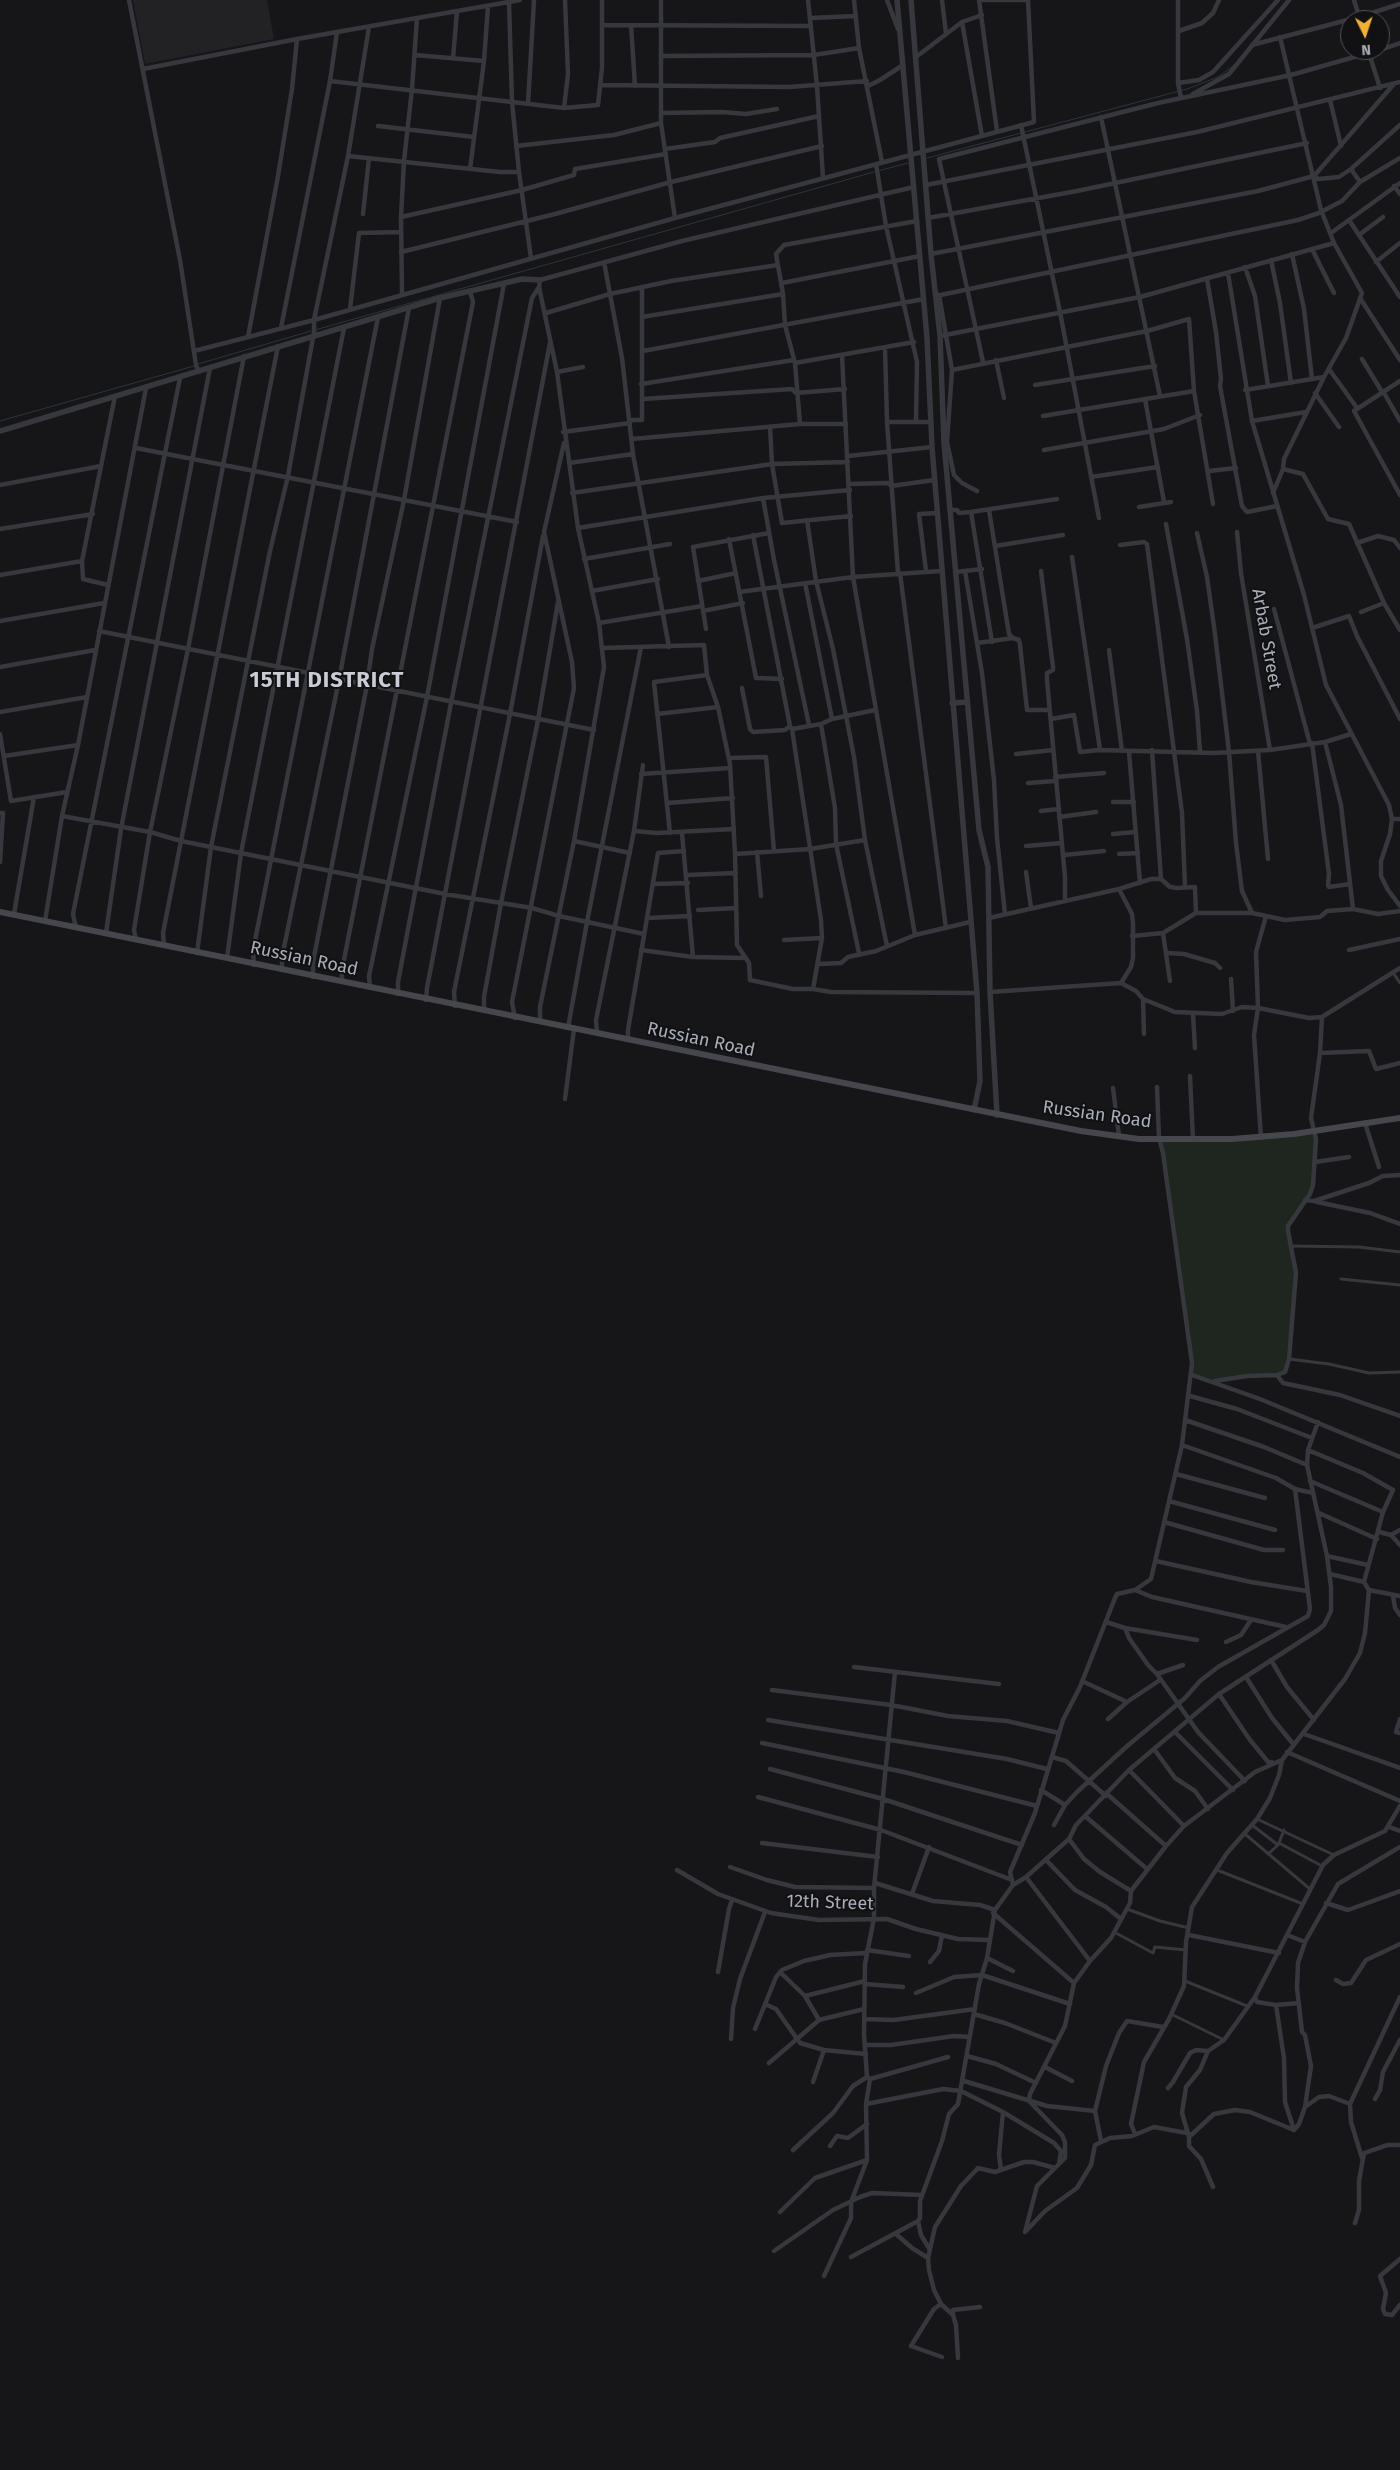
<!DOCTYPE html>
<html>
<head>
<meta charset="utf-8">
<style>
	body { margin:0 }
	#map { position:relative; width:1400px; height:2470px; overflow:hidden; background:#161618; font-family:"Fira Sans",sans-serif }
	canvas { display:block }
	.north { position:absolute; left:1340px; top:10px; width:50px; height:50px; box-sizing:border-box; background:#111113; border:1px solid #4d4f55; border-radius:50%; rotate:176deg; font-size:14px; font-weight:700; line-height:20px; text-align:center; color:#a8adb8 }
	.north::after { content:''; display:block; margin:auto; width:18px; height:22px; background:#f2b134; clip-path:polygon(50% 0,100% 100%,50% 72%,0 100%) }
</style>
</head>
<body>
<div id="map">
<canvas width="1400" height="2470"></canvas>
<div class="north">N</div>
</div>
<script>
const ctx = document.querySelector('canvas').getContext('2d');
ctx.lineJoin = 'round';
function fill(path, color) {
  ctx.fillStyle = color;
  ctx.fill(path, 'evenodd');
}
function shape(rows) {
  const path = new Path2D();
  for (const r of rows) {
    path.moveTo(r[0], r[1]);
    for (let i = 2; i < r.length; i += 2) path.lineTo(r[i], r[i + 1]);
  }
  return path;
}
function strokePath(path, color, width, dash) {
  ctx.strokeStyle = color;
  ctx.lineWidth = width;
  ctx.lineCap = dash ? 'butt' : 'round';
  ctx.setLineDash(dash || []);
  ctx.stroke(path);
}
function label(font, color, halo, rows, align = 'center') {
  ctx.font = font + ' "Fira Sans",sans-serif';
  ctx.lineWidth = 4;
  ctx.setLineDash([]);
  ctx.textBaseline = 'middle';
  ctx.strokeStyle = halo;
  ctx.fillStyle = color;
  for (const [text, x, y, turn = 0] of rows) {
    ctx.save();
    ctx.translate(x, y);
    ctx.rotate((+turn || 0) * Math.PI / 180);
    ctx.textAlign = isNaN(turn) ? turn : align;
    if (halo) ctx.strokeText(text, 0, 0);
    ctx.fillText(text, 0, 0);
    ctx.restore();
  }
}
const built = shape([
	[133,0,267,0,274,39,145,64]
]);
const green = shape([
	[1315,1130,1313,1185,1289,1226,1296,1273,1285,1372,1215,1381,1192,1375,1159,1138,1178,1140]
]);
const stream = shape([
	[927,158,1187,89,1218,77,1233,66],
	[878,171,908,163],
	[315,330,874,172],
	[198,364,311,331],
	[0,421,194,366]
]);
const pedestrian = shape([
	[1394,974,1400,983],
	[1291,1246,1359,1247,1400,1252],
	[1341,1279,1400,1285],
	[1289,1359,1329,1364,1369,1373,1400,1372],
	[1257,1819,1334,1855],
	[1252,1825,1278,1845,1279,1843,1322,1866],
	[1245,1834,1310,1889],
	[1279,1843,1284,1830],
	[1268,1854,1278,1845],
	[1217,1870,1303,1904],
	[1127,1909,1160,1921,1189,1928],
	[1114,1932,1153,1953,1155,1947,1186,1950],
	[1185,1981,1247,2006],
	[1171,2014,1224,2040]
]);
const minor = shape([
	[129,0,180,260,196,365,199,372],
	[661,0,661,123,675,218],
	[808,0,817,86,823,178],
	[854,0,859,48,882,162],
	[887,0,898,29],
	[942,0,946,33],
	[979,0,997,131],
	[979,0,1028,0],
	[1178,0,1178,83,1181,98],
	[1354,0,1360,19],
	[509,2,512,102,519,172,531,258],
	[810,18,856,16],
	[962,22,982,136],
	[602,25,811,26],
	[631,25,635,86],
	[1179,31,1202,23,1213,13,1219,0],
	[1252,45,1359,17,1400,4],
	[1368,50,1380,88],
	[1380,50,1400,43],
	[415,55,484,61],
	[662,56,814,55,859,48],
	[916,57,962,22,982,15],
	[453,58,457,11],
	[143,69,297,39,520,0],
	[330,81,564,108,598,105,602,68,602,0],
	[1178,83,1199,80,1213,72,1278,0],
	[600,85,789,87,867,81],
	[868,86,880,80,903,65],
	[1193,94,1229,74,1289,0],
	[1330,100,1341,146],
	[528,104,534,0],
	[564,108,568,74,565,0],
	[661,113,722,112,746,114,777,109],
	[1101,117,1160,396],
	[1021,125,1060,312,1099,518],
	[378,126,474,137],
	[516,146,614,135,661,123],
	[665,149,715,142,720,138,819,116],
	[348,156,500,172,519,172],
	[876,164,886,226,917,362,916,421],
	[470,169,484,61,488,6],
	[1351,169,1360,182,1400,158],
	[1314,176,1318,179,1339,177,1351,169,1400,125],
	[926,185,1197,132,1400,82],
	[1394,186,1400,194],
	[363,214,369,158],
	[401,217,522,190,574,175,575,169,666,154],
	[928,218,1077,191,1307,143],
	[1349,220,1400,297],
	[1331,233,1400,183],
	[1359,235,1383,217],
	[1312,249,1334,293],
	[401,252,555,214,671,182,822,146],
	[931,254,1258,191,1314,176,1394,84],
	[1292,254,1304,309,1312,379],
	[1271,260,1280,303,1291,383],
	[604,262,622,358,633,454,669,647],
	[1376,262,1400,243],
	[1245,267,1255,296,1268,386],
	[1228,273,1252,421,1304,595,1326,685,1389,805,1392,819,1390,834,1381,861,1381,876,1388,890,1400,906],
	[1207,279,1216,332,1221,379,1220,386,1242,506,1247,512,1277,506],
	[782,283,920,256],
	[402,294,401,217,404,161,412,89,417,18],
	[939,295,952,370,947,442,954,475,962,483,977,491],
	[936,296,1298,220,1319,213,1342,201,1360,182],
	[1360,298,1400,360],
	[350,309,359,233,401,232],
	[546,313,610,294,671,281,778,265],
	[642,317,783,294],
	[281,328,330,81,337,32],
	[940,336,1140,297,1334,243],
	[248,337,278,176,292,89,297,39],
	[885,348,887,422,898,573],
	[194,351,314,320,675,218,1034,122,1028,0],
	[643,351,924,299],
	[842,355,853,577,915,935],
	[1362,359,1382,392],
	[996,360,1004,398],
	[983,362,939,159,1158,103,1291,75,1379,50],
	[795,363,914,342],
	[1329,369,1357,408],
	[952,370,1147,331,1189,319,1194,391,1213,504],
	[557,372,583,367],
	[1400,381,1354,411,1400,495],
	[641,384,794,360],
	[1035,385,1155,366],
	[1245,390,1324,377],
	[1383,391,1400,421],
	[1315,393,1339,427],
	[643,399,792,389,796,393,845,389],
	[1145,399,1164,502],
	[1043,416,1194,391],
	[630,420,642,420,642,289],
	[1252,421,1306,412],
	[887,422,931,422],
	[800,424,795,363,785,325,783,294,776,254,784,245,917,221],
	[770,427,772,464,782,523,851,516],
	[563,432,630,423],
	[632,439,800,424,846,424],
	[136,448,517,522],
	[1044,450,1164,429,1200,415],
	[848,456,932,447],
	[569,463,633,454],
	[1283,469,1303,474,1328,519,1349,524,1384,603,1400,630],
	[1209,471,1236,468],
	[1091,477,1158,467],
	[849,484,888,483,891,486,934,480],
	[0,485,101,466],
	[572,493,772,464,848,462],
	[1273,493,1283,469,1284,459,1324,377,1346,338,1362,293,1334,243,1321,210,1280,37],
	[763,498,774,560,809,725],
	[1139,507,1171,502],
	[951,510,957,510,959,513,971,512,1057,499],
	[989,510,1009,634,1013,638,1019,640,1020,645,1027,710,1050,710],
	[971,512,992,642],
	[807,520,816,581,833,649,854,757,865,840,887,946],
	[1166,524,1187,639,1197,711,1200,752],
	[578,528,763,498,850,490],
	[0,529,93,514],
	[1237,532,1241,573,1270,750],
	[1197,533,1207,577,1215,634,1229,752,1236,843,1242,891,1252,913],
	[753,535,790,726,792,729,821,920,822,938,813,989],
	[729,539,756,678,782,679],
	[1357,543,1378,536,1394,540,1400,548],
	[1120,545,1144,542,1147,544,1182,813,1185,887],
	[995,546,1063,535],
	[1072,557,1100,750],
	[584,559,670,544],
	[926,571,919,514,937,513],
	[965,571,982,673,994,780,997,838,1005,914],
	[1041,571,1053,667,1053,670,1047,673,1047,680,1065,877,1065,900],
	[956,572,982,569],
	[900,573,946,928],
	[0,575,82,561],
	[698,581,736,573],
	[805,583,832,719],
	[108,585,83,579,82,561,115,396],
	[592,591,658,579],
	[739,592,853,577,941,571],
	[1274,609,1310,744],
	[703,611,743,603],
	[1361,612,1384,603],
	[0,621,104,603],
	[599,623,702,606],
	[1312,628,1349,616,1357,636,1400,719],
	[706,629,693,547,769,533],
	[99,631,594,730],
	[977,643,1013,638],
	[603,648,704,645,707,675,718,707,730,764,735,854,737,945,749,963,750,980,793,989,813,989,831,992,977,993],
	[1109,650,1122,751],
	[0,667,95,650],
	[742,688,750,729,753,732,785,730,790,726],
	[0,712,87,697],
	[657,714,718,707],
	[1051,719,1074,715,1080,752,1100,750,1213,753,1270,750,1325,742,1351,734],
	[821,724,835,808,836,844,859,953],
	[792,729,821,724,832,719,875,710],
	[0,734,11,801,67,792],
	[1325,742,1341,805,1353,909],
	[1312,743,1329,874,1328,885,1329,887,1350,884],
	[1152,750,1161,879],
	[1258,751,1268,859],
	[1129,752,1140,883],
	[1016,754,1053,750],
	[4,756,78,745],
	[729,758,766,757,774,851],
	[641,774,730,768],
	[1055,777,1104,773],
	[1028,783,1055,781],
	[1113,802,1134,802],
	[667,803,733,798],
	[1041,811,1059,809],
	[0,813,3,813,0,862],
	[62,816,150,832,181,841,445,894,532,908,559,916,644,934],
	[1059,817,1096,812],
	[1392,819,1400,819],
	[634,831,657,833,734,829],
	[670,833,654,682,707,675],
	[682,833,693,957],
	[1113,834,1136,832],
	[574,841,630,853],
	[1026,846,1062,843],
	[757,852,761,896],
	[735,854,810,849,865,840],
	[1119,854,1138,853],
	[1064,855,1104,851],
	[1026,872,1031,908],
	[687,875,736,873],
	[653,884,688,883],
	[1119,889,1132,914,1133,923,1133,958,1131,967,1121,983],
	[698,910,736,908],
	[14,914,34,797],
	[647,918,690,916],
	[989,918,1119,889,1151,879,1161,879,1170,887,1177,888,1195,887,1196,913],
	[45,921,62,816,78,745,146,388],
	[76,928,73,914,180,378],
	[106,933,121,829,210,368],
	[1163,933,1170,981],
	[1132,936,1163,933,1196,913,1252,913,1285,920,1320,917,1327,911,1353,909,1378,914,1400,911],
	[136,940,134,930,150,832,188,649,244,356],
	[784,940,822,938],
	[164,946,163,933,278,346],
	[641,950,693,957,746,958],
	[1349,950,1400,939],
	[197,953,211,847,270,551,288,476,314,332,314,320,348,156,369,27],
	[1167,953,1184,954,1215,963,1220,968],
	[227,958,241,853,344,328],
	[818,964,841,963,848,957,876,951,915,935,970,922],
	[254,965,253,951,378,317],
	[282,970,282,957,339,680,409,308],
	[313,977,313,962,367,685,372,649,404,500,440,298],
	[1231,979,1233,1011],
	[342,982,342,970,473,302,470,291],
	[370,988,369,976,427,697,504,284],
	[990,992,1121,983,1136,991,1143,999,1175,1012,1222,1014,1242,1007,1258,1008,1309,1018,1322,1017,1400,968],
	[398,994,398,982,451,703,532,298,539,287],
	[1143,999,1144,1034],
	[426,1000,427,988,550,343],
	[455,1006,454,992,510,714,543,536],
	[484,1011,484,997,501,903,538,720,558,602],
	[1193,1014,1195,1048],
	[515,1018,512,1002,574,688,572,662,544,532,564,443],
	[540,1022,540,1007,574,841,604,667,599,623,578,528,557,372,539,287,540,280,682,241,914,187],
	[568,1028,587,922,641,647],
	[597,1033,596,1020,634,831,643,765],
	[628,1040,628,1030,658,853,684,851],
	[1320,1053,1369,1051,1376,1069,1400,1063],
	[1190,1076,1193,1140],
	[1113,1088,1119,1136],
	[565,1099,574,1029],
	[1365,1123,1379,1167],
	[1261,1138,1254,1035,1258,1008,1256,952,1266,916],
	[1315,1162,1349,1157],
	[1305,1200,1314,1201,1369,1183,1383,1176,1400,1175],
	[1317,1202,1370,1213,1400,1224],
	[1192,1375,1260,1399,1400,1457],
	[1277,1375,1283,1383,1340,1395,1400,1416],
	[1215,1381,1247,1376,1277,1375,1285,1372,1289,1359,1296,1273,1288,1231,1288,1226,1310,1194,1313,1185,1316,1139,1311,1118,1320,1053,1322,1017],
	[1190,1396,1237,1409,1312,1438],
	[1185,1420,1264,1447,1307,1465],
	[1182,1445,1276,1478,1295,1489,1313,1493],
	[1176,1474,1265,1498],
	[1310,1481,1383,1512],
	[1169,1501,1275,1530],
	[1319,1513,1377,1539],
	[1164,1522,1264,1550,1283,1550],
	[1379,1532,1391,1535,1400,1545],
	[1391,1535,1400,1530],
	[1327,1556,1368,1565],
	[1156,1561,1251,1582,1307,1591],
	[1330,1574,1364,1582],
	[1135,1590,1152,1597,1286,1627],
	[1369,1590,1400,1596],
	[1393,1596,1395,1608,1400,1615],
	[1106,1622,1125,1628,1197,1640],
	[1125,1628,1129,1638,1148,1665,1157,1674,1198,1732,1245,1781],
	[1226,1642,1241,1635,1251,1620],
	[1271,1660,1287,1687,1314,1720],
	[854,1667,999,1684],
	[1157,1674,1183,1665],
	[1246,1677,1272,1718,1294,1745],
	[1082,1681,1127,1702],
	[772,1690,891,1705,948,1716,1007,1721,1059,1733],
	[1219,1694,1250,1740,1269,1763,1272,1762],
	[1108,1719,1127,1702,1160,1680],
	[1400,1719,1396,1732,1400,1733],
	[768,1720,1007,1759,1047,1769],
	[1175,1732,1233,1790],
	[1304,1734,1400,1768],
	[762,1743,904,1772,1037,1806],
	[1154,1749,1175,1778,1195,1791,1208,1809],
	[1287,1752,1400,1801],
	[1052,1757,1066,1761,1106,1796],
	[770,1769,883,1799,1022,1845],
	[1129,1770,1184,1826],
	[1041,1790,1065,1805],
	[1106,1793,1166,1846],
	[758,1797,881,1830,1012,1880],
	[1085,1816,1147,1869],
	[1054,1825,1065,1805,1077,1792,1126,1747,1185,1698,1200,1681,1218,1667,1308,1616,1310,1609,1295,1489],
	[1389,1827,1400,1831],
	[1069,1839,1084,1859,1100,1872,1131,1891],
	[762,1843,878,1857],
	[1046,1860,1075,1890,1106,1907,1121,1919],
	[730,1867,767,1880,795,1887,874,1888],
	[677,1870,718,1894,771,1913,819,1920,887,1919,916,1929,958,1939,989,1940],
	[1026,1877,1090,1961],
	[875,1883,933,1901,980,1905,995,1910],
	[1013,1885,1010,1872,1035,1813,1063,1720,1080,1687,1115,1598,1117,1594,1135,1590,1151,1579,1182,1445,1192,1363,1163,1153,1159,1138,1157,1087],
	[912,1894,929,1847],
	[1326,1903,1348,1910,1400,1891],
	[993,1913,1074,1983],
	[1189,1935,1279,1953],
	[1287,1935,1305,1942],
	[867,1950,909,1956],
	[987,1958,1013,1971],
	[930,1962,939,1951,942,1935],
	[718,1972,729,1909,732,1900],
	[780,1972,805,1996,819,2020,864,2009],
	[1336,1980,1343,1984,1351,1983,1366,1960,1400,1944],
	[865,1984,903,1987],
	[916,1993,954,1977,982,1975,1070,2004],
	[805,1996,865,1981],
	[1255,1997,1257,2002,1276,2005,1299,2003],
	[765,2004,776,2009,800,2043,824,2050,866,2054],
	[1276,2005,1284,2058,1285,2102,1294,2130],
	[974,2014,1005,2023,1056,2043],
	[864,2019,894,2020,975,2009],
	[755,2029,776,1977,782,1970,804,1961,830,1955,866,1953],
	[731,2039,733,2008,740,1979,765,1912],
	[865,2045,891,2045,954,2036,970,2037],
	[967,2056,996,2064,1036,2083],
	[769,2063,819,2020],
	[1045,2067,1072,2081],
	[870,2079,948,2057],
	[964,2081,1047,2106,1095,2111],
	[813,2082,824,2050],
	[1168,2088,1173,2082,1190,2053,1196,2050,1208,2051],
	[1375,2099,1380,2090,1383,2072,1400,2040],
	[866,2104,943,2089,961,2091,1003,2112,1054,2143,1061,2151,1059,2164],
	[1305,2107,1311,2066,1305,2035,1302,2032,1297,1988,1298,1963,1305,1942,1338,1884,1400,1847],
	[1294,2130,1299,2124,1305,2107,1319,2097,1329,2096,1350,2104],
	[1135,2134,1131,2124,1144,2062,1169,2019,1184,1986,1186,1942,1192,1907,1227,1853,1257,1819,1270,1798,1279,1775,1282,1760,1345,1679,1360,1653,1365,1633,1369,1590,1364,1582,1383,1512,1393,1490,1363,1473,1308,1450],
	[1189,2137,1214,2114,1235,2110,1250,2112,1294,2130],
	[1101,2141,1095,2111,1106,2066,1119,2033,1127,2021,1163,2027],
	[830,2146,837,2136,848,2138,867,2124],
	[793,2150,833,2113,853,2086,867,2077],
	[1362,2158,1351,2122,1350,2104,1400,1997],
	[1001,2170,999,2155,1003,2112],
	[1213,2187,1201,2159,1189,2146,1189,2137,1182,2113,1186,2087,1200,2070,1208,2051,1224,2040,1255,1997,1323,1865,1334,1855,1385,1831,1400,1806],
	[780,2212,815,2178,867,2160],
	[1355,2223,1359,2210,1359,2181,1364,2153,1387,2145,1400,2145],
	[1025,2232,1037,2186,1065,2158,1065,2142,1062,2135,1029,2101,1030,2094,1065,2026,1074,1983,1090,1961,1111,1938,1130,1903,1131,1891,1166,1846,1184,1826,1255,1772,1282,1760],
	[1025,2232,1045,2211,1077,2188,1091,2165,1095,2145,1110,2138,1132,2136,1154,2127,1187,2133],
	[896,2234,912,2248,928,2258],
	[930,2250,921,2235,918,2221,920,2218,920,2201,942,2141,949,2114,958,2104,979,1984,987,1958,995,1910,1013,1885,1026,1877,1069,1839,1076,1825,1129,1770,1219,1694,1318,1630,1324,1625,1331,1611,1331,1587,1327,1556,1307,1465,1308,1450,1318,1422],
	[774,2251,833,2210,860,2197,872,2193,922,2195],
	[851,2257,918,2221],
	[1400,2259,1380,2276,1386,2293,1383,2309,1385,2314,1392,2315,1400,2305],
	[824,2276,851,2218,851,2202,867,2160,866,2104,870,2079,867,2077,864,2034,865,1964,874,1918,874,1888,895,1672],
	[941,2304,934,2309,911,2346,942,2357],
	[953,2315,953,2310,980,2307],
	[958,2358,956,2325,953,2315,941,2304,934,2290,929,2270,928,2258,935,2227,961,2186,978,2168,995,2172,1024,2162,1033,2162,1055,2168]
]);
const tertiary = shape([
	[897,0,927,338,932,447,977,993,980,1081,974,1110],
	[911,0,931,254,940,336,944,443,979,830,988,867,990,992,997,1115],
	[0,431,440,298,522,279,540,280],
	[952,703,967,702]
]);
const secondary = shape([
	[0,912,1081,1131,1139,1139,1232,1139,1294,1134,1400,1118]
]);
const streetNames = [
	["Arbab Street",1266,639,80],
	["Russian Road",304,959,12],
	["Russian Road",701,1040,12],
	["Russian Road",1097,1115,8],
	["12th Street",830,1903,2]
];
const districtNames = [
	["15TH DISTRICT",327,681]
];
fill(built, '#222225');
fill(green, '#1e261f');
strokePath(stream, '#2c353c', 1);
strokePath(pedestrian, '#37383d', 3);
strokePath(minor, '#37383d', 4.5);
strokePath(tertiary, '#37383d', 5.5);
strokePath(secondary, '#45474d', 6);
label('18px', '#a8adb8', '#111113', streetNames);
ctx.letterSpacing = '1px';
label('bold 22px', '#c9ccd4', '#111113', districtNames);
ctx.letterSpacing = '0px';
</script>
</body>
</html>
